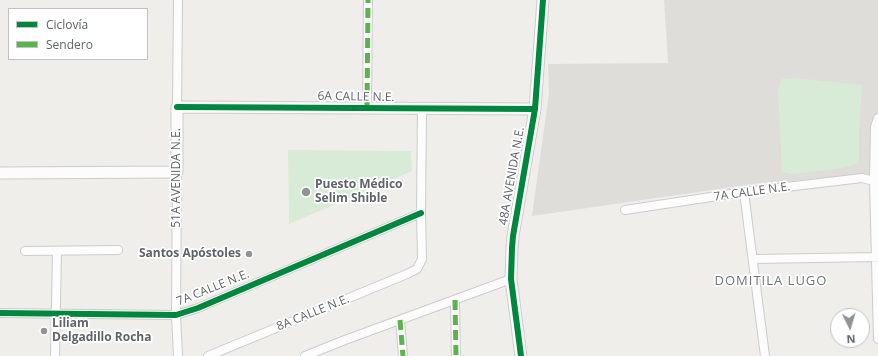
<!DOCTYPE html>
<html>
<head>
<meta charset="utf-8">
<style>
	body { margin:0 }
	#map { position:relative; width:878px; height:356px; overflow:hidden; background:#efeeea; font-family:"Open Sans",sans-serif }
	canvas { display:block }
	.legend { position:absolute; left:8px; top:8px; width:140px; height:52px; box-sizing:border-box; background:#fff; border:1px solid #bfc1c3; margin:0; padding:5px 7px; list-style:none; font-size:12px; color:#5f6368 }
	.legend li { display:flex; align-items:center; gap:8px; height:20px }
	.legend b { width:20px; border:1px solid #bfc1c3 }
	.north { position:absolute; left:830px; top:308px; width:40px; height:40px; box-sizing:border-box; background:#fff; border:1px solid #bfc1c3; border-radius:50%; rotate:175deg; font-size:11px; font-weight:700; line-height:16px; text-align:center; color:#5f6368 }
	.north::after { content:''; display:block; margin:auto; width:14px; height:18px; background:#919496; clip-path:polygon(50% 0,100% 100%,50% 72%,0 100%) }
</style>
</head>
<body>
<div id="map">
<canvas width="878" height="356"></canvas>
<ul class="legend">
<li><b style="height:5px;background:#00873e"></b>Ciclovía</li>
<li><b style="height:5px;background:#58b549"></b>Sendero</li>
</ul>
<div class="north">N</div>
</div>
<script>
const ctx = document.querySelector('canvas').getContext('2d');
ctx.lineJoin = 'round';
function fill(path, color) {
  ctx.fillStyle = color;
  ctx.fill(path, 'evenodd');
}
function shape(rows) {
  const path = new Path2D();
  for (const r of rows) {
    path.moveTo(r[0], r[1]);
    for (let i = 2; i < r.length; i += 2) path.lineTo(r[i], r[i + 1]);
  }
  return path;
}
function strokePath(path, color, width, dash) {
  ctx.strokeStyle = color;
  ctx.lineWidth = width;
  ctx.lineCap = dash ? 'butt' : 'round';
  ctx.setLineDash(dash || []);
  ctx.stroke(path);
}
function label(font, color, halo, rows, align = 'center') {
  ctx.font = font + ' "Open Sans",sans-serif';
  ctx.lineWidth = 3.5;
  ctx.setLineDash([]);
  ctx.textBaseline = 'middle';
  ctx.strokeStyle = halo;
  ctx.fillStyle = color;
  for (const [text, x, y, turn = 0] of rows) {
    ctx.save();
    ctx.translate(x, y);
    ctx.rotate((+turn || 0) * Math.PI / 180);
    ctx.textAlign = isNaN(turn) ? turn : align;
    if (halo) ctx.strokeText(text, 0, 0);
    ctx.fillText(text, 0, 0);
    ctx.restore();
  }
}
const industrial = shape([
	[664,0,878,0,878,175,760,183,532,216,549,93,548,64,668,63]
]);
const green = shape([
	[795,78,862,85,859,135,859,163,842,168,793,174,782,172,778,89,782,79],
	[288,150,411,151,412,171,289,224]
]);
const minor = shape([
	[177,107,178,0],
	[367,108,368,0],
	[878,118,875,127,874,181,878,339],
	[177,172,176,315,178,356],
	[744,192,765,356],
	[625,210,744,192,862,178,874,181,878,180],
	[25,251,118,250],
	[753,259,878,257],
	[455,300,456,356],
	[0,313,176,315,198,308,421,213],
	[400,320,403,356],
	[55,356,57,251],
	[208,356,407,274,417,269,422,259,421,213,422,109],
	[305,356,345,340,511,279]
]);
const tertiary = shape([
	[0,173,177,172,177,107,535,109],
	[521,356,511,279,512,248,513,236,535,109,543,0]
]);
const quiet = shape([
	[367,108,368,0],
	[455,300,456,356],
	[400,320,403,356]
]);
const cycleway = shape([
	[177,107,535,109],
	[0,313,176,315,198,308,421,213],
	[521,356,511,279,512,248,513,236,535,109,543,0]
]);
const markers = [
	[306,192,5,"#919496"],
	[249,254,4,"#919496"],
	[44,331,4,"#919496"]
];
const streetNames = [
	["6A CALLE N.E.",356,97,1],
	["48A AVENIDA N.E.",512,176,-80],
	["51A AVENIDA N.E.",177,178,-90],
	["7A CALLE N.E.",752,192,-8],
	["7A CALLE N.E.",213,288,-22],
	["8A CALLE N.E.",313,313,-22]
];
const poiNames = [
	["Puesto Médico",315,185],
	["Selim Shible",315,199],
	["Santos Apóstoles",241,254,"right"],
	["Liliam",52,324],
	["Delgadillo Rocha",52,338]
];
const neighbourhoodNames = [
	["DOMITILA LUGO",771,281]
];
fill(industrial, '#dfddda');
fill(green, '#d8ebd6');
strokePath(minor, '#cbcccc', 10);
strokePath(tertiary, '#cbcccc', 13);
strokePath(minor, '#fdfcfc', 8);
strokePath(tertiary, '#fdfcfc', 11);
strokePath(quiet, '#58b549', 5, [10, 5]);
strokePath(cycleway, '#00873e', 6);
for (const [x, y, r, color] of markers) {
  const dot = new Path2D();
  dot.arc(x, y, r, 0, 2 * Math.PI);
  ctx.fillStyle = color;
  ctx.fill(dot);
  strokePath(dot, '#fff', 1.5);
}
label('12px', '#5f6368', '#fff', streetNames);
label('bold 12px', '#5f6368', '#fff', poiNames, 'left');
ctx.letterSpacing = '1px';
label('13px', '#70757a', '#fff', neighbourhoodNames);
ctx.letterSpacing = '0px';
</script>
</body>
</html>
